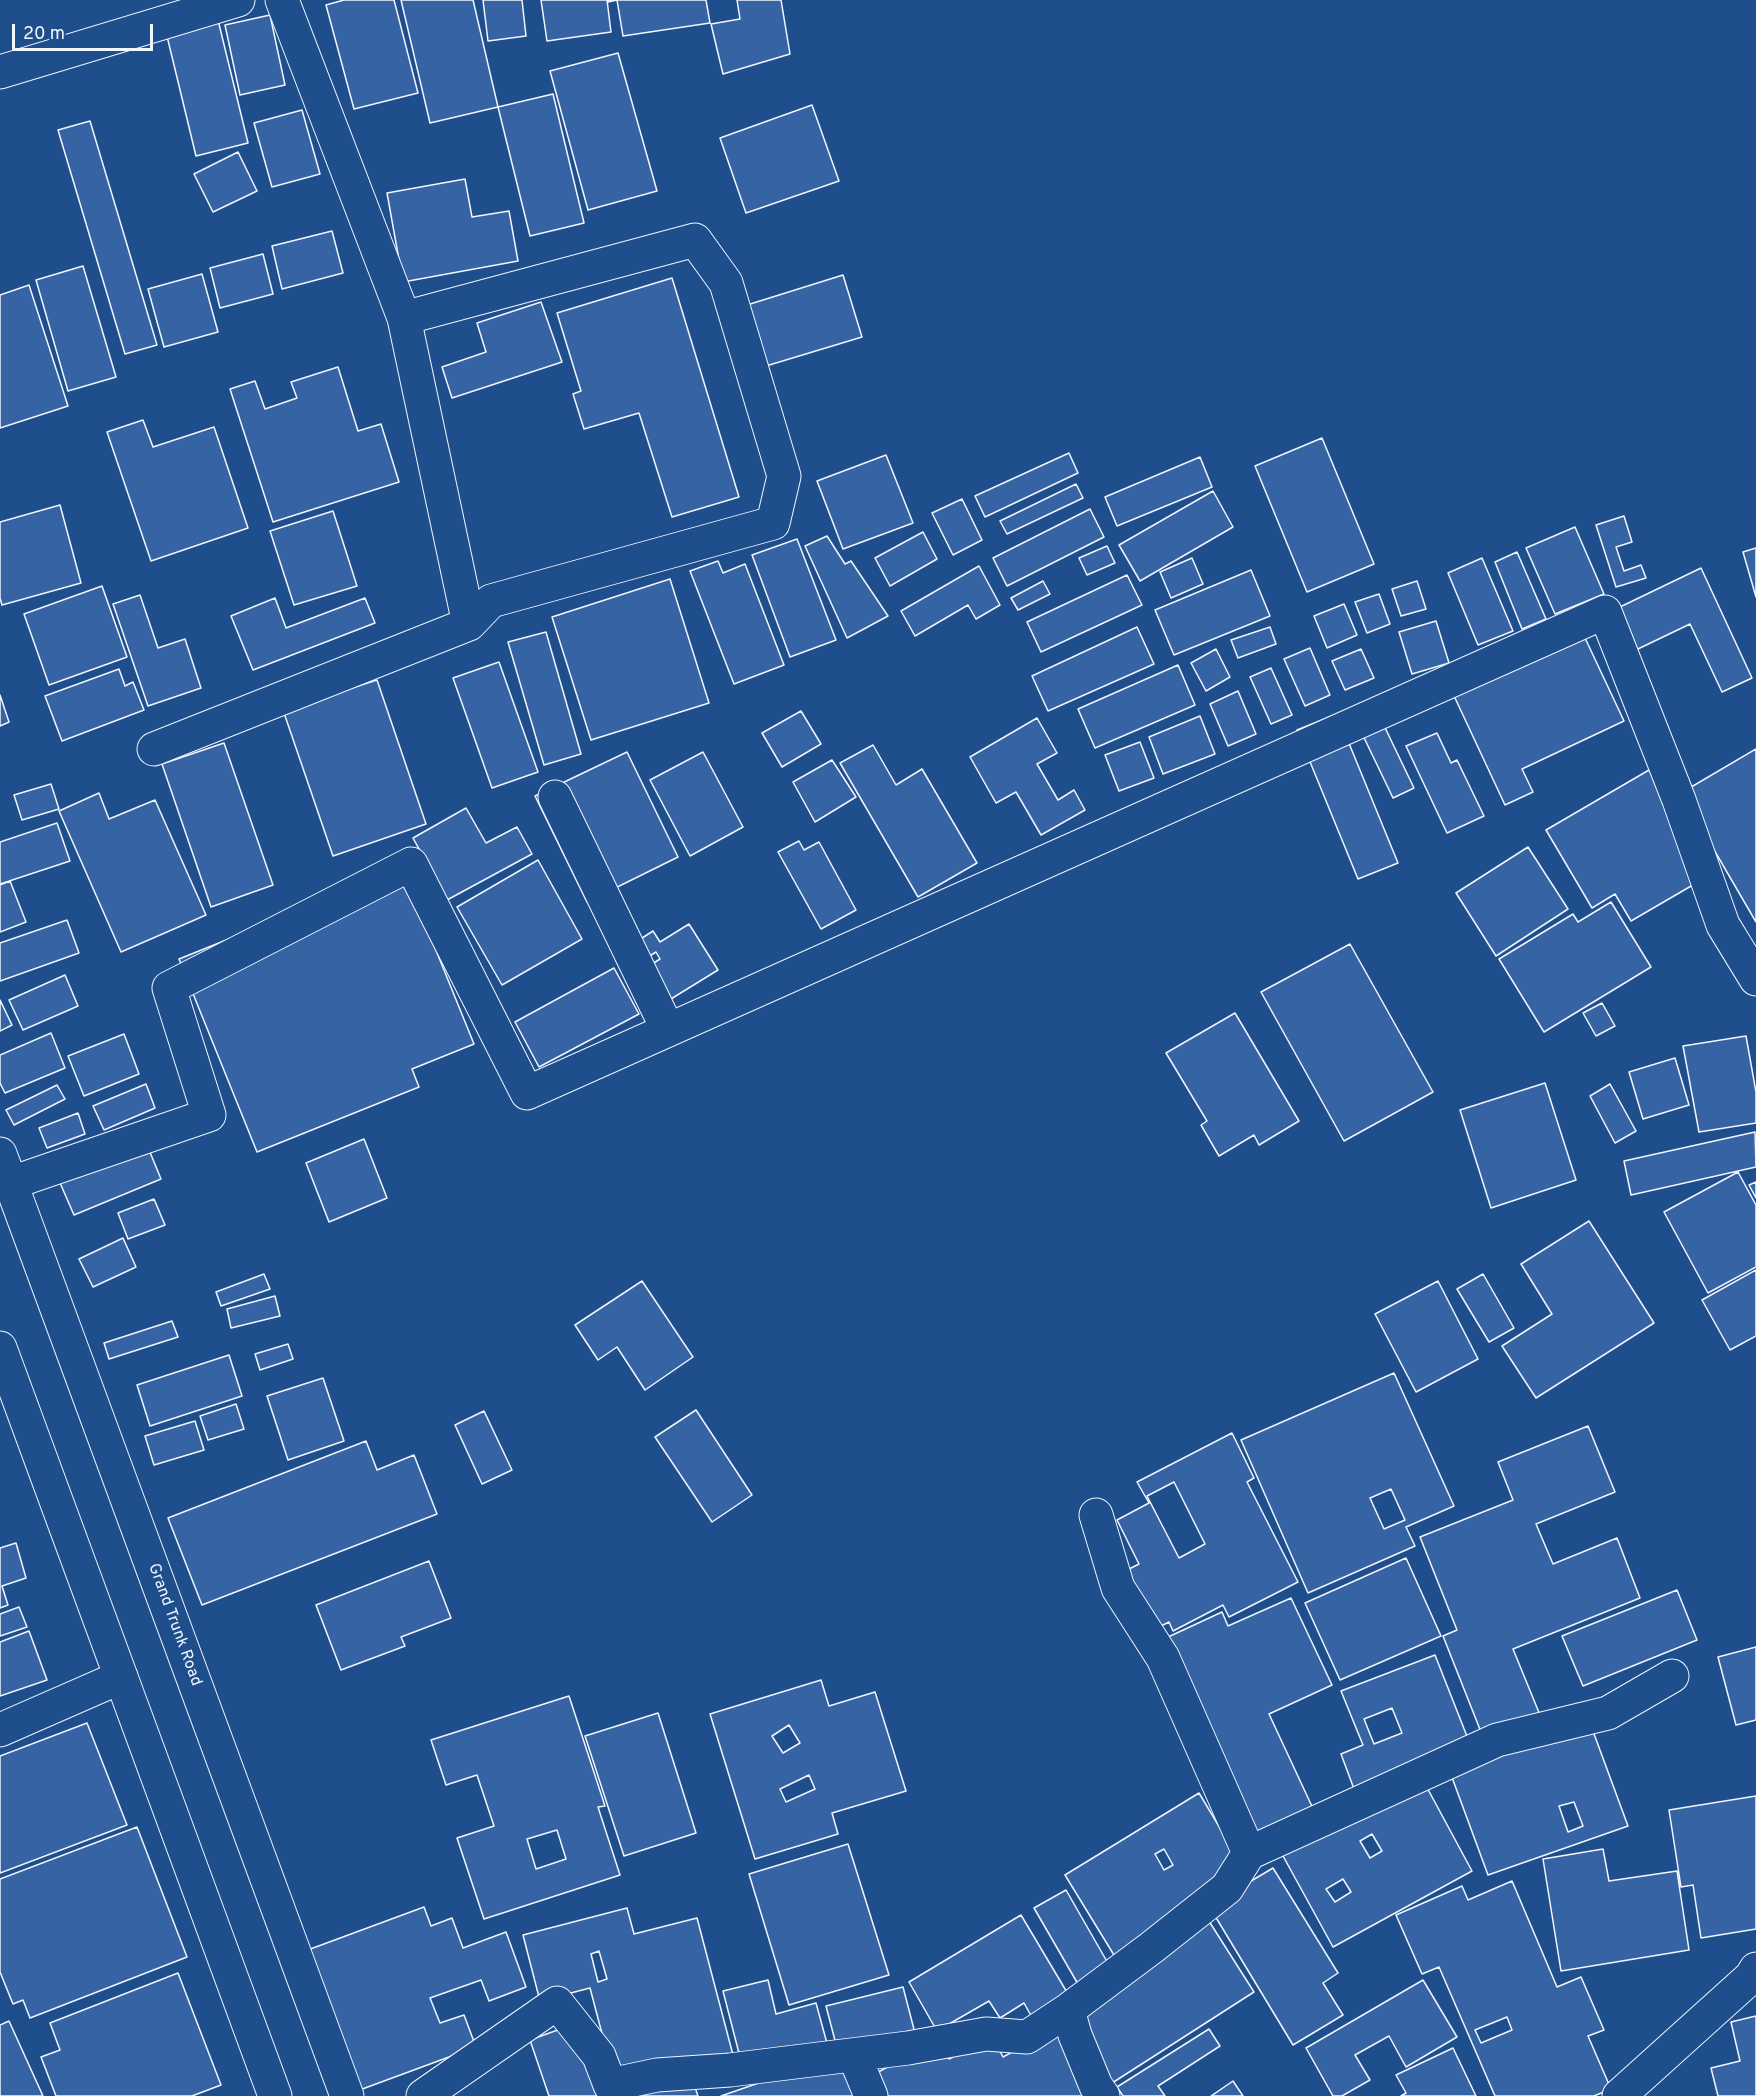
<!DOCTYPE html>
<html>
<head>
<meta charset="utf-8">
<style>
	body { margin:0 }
	#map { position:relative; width:1756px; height:2096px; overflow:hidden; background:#1f4e8c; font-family:Overpass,sans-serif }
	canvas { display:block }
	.scale { position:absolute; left:12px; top:24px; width:141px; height:27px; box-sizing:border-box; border:3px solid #f2f6ff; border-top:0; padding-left:8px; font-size:18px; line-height:21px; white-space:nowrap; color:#f2f6ff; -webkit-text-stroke:4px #1f4e8c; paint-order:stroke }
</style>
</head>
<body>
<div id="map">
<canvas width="1756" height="2096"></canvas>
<div class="scale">20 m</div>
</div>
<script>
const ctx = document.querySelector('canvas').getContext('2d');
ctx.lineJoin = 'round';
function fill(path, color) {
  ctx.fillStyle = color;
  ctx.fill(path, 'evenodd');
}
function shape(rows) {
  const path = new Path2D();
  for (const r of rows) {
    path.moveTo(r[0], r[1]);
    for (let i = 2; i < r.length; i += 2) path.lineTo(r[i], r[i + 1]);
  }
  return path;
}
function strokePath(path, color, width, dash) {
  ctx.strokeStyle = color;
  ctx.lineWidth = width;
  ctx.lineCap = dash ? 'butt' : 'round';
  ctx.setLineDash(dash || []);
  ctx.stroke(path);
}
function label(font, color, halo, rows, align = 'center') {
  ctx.font = font + ' Overpass,sans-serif';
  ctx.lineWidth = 4.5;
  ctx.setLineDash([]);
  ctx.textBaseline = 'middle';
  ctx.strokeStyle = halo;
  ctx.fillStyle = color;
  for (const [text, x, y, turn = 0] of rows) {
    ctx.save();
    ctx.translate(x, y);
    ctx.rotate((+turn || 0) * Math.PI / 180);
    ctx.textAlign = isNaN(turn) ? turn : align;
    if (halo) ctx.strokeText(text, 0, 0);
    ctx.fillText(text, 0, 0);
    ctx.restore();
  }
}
const building = shape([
	[344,0,394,0,418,93,354,109,326,5,344,0],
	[401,0,473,0,498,107,430,123,401,0],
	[483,0,522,0,526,36,488,41,483,0],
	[541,0,607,0,611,32,547,41,541,0],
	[608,0,706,0,710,23,623,36,617,0,608,2,608,0],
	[737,0,781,0,790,54,723,74,711,24,740,19,737,0],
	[270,15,285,85,240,95,225,25,270,15],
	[218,20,248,143,196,156,166,32,218,20],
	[618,53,657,191,588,210,550,71,618,53],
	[553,94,584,223,530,236,498,107,553,94],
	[812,105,839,181,746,213,720,138,812,105],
	[302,110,320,174,272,187,254,123,302,110],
	[90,121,157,345,125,354,58,130,90,121],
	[238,152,257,191,213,212,194,174,238,152],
	[465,179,472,217,509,211,518,261,403,282,387,193,465,179],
	[332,231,343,273,282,289,272,246,332,231],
	[263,254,273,294,220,308,210,268,263,254],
	[83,266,116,377,68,391,36,280,83,266],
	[202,274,218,332,164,347,148,289,202,274],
	[843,275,862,337,766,366,747,305,843,275],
	[672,278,739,497,672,517,639,413,584,429,573,394,581,391,557,313,672,278],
	[29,285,68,406,0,428,0,295,29,285],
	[541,302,562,362,452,398,442,367,486,352,477,323,541,302],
	[338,367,358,431,381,424,399,482,273,522,230,389,255,381,265,409,297,398,291,382,338,367],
	[143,420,153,447,214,427,248,528,151,561,107,432,143,420],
	[1322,438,1374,564,1307,592,1255,466,1322,438],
	[1069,453,1078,473,985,517,975,496,1069,453],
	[886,455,913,523,843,549,817,481,886,455],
	[1200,457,1212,487,1117,526,1105,497,1200,457],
	[1076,484,1083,498,1007,534,1000,521,1076,484],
	[1213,491,1233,527,1140,581,1119,545,1213,491],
	[962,499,982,540,953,555,932,513,962,499],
	[60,505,81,583,2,605,0,598,0,522,60,505],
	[1090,509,1104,537,1007,586,993,558,1090,509],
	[333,511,357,586,294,605,270,531,333,511],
	[1624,516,1632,542,1616,547,1624,571,1641,565,1646,578,1616,587,1596,525,1624,516],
	[1575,527,1604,594,1555,614,1526,548,1575,527],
	[923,532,937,559,890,586,875,558,923,532],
	[827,536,845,564,851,561,888,616,847,638,805,546,827,536],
	[797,539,836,640,790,657,752,555,797,539],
	[1107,546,1115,563,1087,575,1079,558,1107,546],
	[1756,548,1756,597,1743,552,1756,548],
	[1517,552,1546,619,1522,629,1495,562,1517,552],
	[1192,558,1203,584,1171,598,1160,572,1192,558],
	[1482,558,1513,631,1478,645,1448,573,1482,558],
	[718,561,723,573,745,564,784,665,734,684,690,571,718,561],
	[979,566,1000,605,976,619,968,605,915,636,901,611,979,566],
	[1701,568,1752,678,1722,692,1690,624,1615,660,1595,619,1701,568],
	[1251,570,1270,616,1174,655,1155,610,1251,570],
	[1127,575,1142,605,1041,652,1027,622,1127,575],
	[670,579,709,703,591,740,552,617,670,579],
	[1043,581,1050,594,1018,610,1011,598,1043,581],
	[1417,581,1426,609,1401,616,1392,589,1417,581],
	[102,586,127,657,49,685,24,614,102,586],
	[1379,594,1390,624,1367,633,1355,602,1379,594],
	[140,595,158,648,185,639,201,688,148,706,113,604,140,595],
	[275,598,286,628,365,598,375,623,253,670,231,616,275,598],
	[1344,604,1357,635,1327,648,1314,616,1344,604],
	[1436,621,1449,663,1412,674,1399,632,1436,621],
	[1578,623,1624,721,1522,769,1533,792,1505,805,1448,683,1578,623],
	[1137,627,1154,664,1048,711,1032,676,1137,627],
	[1270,627,1276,644,1238,658,1231,640,1270,627],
	[546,632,581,754,544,765,508,642,546,632],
	[1310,648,1330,695,1305,706,1284,659,1310,648],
	[1216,649,1230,677,1206,691,1191,663,1216,649],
	[1361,649,1374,678,1345,690,1332,661,1361,649],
	[499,662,538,772,492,788,453,678,499,662],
	[1178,665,1195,705,1095,748,1078,709,1178,665],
	[1271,668,1292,715,1271,724,1250,677,1271,668],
	[119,669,125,686,133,682,144,710,62,741,45,696,119,669],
	[377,680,426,824,333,856,283,710,377,680],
	[1238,691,1256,734,1228,746,1210,704,1238,691],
	[0,695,9,722,0,726,0,695],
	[801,711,821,744,782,767,762,733,801,711],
	[1377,711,1414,788,1393,798,1356,721,1377,711],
	[1337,714,1398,863,1358,879,1297,730,1337,714],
	[1200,716,1215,754,1163,774,1149,737,1200,716],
	[1037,718,1057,753,1037,764,1058,800,1074,790,1085,810,1041,835,1016,792,996,803,970,757,1037,718],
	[1437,733,1451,763,1457,760,1484,816,1447,833,1406,746,1437,733],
	[1140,742,1154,778,1119,791,1105,755,1140,742],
	[224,743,273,885,211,907,162,764,224,743],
	[873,745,896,785,922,769,977,863,918,897,840,763,873,745],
	[1756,749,1756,922,1681,793,1756,749],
	[627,752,678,857,587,902,535,796,627,752],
	[703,752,743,827,690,856,650,780,703,752],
	[832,760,856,797,815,822,793,782,832,760],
	[1649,770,1710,875,1631,921,1615,894,1592,908,1546,830,1649,770],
	[51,784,59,809,22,820,14,795,51,784],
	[99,793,109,819,155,800,206,915,121,952,59,811,99,793],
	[466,808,486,843,517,827,532,854,447,900,413,838,466,808],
	[57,823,70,861,0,884,0,842,57,823],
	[799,841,804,850,819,842,856,910,821,929,778,852,799,841],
	[1528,847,1568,909,1496,956,1456,893,1528,847],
	[538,860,582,939,502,985,457,907,538,860],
	[403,869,474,1044,412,1069,419,1087,257,1152,179,959,403,869],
	[10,881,26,922,0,932,0,885,10,881],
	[1611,902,1651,967,1544,1032,1499,959,1573,914,1578,922,1611,902],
	[67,920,79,953,0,981,0,943,67,920],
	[689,924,718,970,653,1010,632,977,660,959,656,952,640,962,639,940,653,931,660,942,689,924],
	[1350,944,1433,1092,1344,1141,1261,992,1350,944],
	[614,968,639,1014,539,1067,515,1022,614,968],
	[65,975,78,1006,23,1030,9,1000,65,975],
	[0,1000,12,1025,0,1031,0,1000],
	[1602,1003,1615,1026,1596,1036,1583,1013,1602,1003],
	[1235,1013,1299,1121,1259,1145,1254,1135,1219,1156,1201,1125,1207,1121,1166,1053,1235,1013],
	[51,1033,65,1068,5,1093,0,1083,0,1055,51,1033],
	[124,1034,139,1074,84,1096,68,1056,124,1034],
	[1746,1036,1756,1092,1756,1123,1699,1132,1683,1046,1746,1036],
	[1675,1058,1689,1105,1643,1119,1629,1072,1675,1058],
	[1545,1083,1576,1180,1491,1208,1460,1110,1545,1083],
	[146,1084,155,1108,104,1130,93,1106,146,1084],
	[1610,1084,1636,1131,1615,1143,1590,1096,1610,1084],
	[57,1085,65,1099,14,1125,6,1110,57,1085],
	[78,1113,85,1134,47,1148,39,1128,78,1113],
	[1755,1132,1756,1167,1631,1195,1624,1161,1755,1132],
	[364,1139,387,1198,329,1222,306,1163,364,1139],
	[145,1140,161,1179,74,1215,57,1176,145,1140],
	[1738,1172,1756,1205,1756,1267,1708,1293,1664,1212,1738,1172],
	[1756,1182,1756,1198,1749,1185,1756,1182],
	[154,1199,165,1225,128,1239,118,1213,154,1199],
	[1589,1221,1654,1323,1536,1398,1502,1346,1552,1314,1521,1264,1589,1221],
	[123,1238,136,1267,93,1287,79,1259,123,1238],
	[1756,1270,1756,1336,1730,1350,1702,1300,1756,1270],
	[264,1274,270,1289,221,1306,216,1292,264,1274],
	[1483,1274,1514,1328,1489,1342,1457,1289,1483,1274],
	[642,1281,693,1357,645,1390,617,1347,598,1360,575,1325,642,1281],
	[1438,1281,1478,1359,1416,1392,1375,1314,1438,1281],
	[275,1296,280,1316,231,1328,227,1309,275,1296],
	[172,1321,178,1337,109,1359,104,1343,172,1321],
	[288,1344,293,1359,260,1370,255,1354,288,1344],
	[229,1355,242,1396,150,1426,137,1385,229,1355],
	[1394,1373,1454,1506,1406,1527,1415,1546,1308,1593,1241,1440,1394,1373],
	[1391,1489,1405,1520,1384,1529,1370,1498,1391,1489],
	[323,1378,344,1441,288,1460,267,1396,323,1378],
	[236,1404,244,1429,208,1440,200,1416,236,1404],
	[696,1410,752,1495,712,1522,655,1437,696,1410],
	[484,1411,512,1470,482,1484,455,1425,484,1411],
	[195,1421,204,1450,154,1465,145,1436,195,1421],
	[1588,1426,1615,1492,1536,1524,1553,1564,1617,1538,1640,1598,1513,1649,1540,1715,1483,1737,1443,1636,1457,1630,1420,1537,1513,1500,1498,1462,1588,1426],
	[1232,1433,1254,1478,1247,1482,1298,1582,1229,1617,1223,1605,1173,1631,1169,1622,1149,1632,1119,1574,1139,1564,1117,1520,1149,1503,1137,1482,1232,1433],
	[1174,1482,1205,1544,1179,1558,1147,1496,1174,1482],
	[366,1441,377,1470,414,1455,437,1514,202,1605,168,1518,366,1441],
	[16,1543,26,1578,2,1586,8,1605,0,1608,0,1548,16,1543],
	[1406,1558,1441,1636,1340,1680,1305,1603,1406,1558],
	[429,1561,451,1618,401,1637,405,1646,341,1670,316,1605,429,1561],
	[1677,1590,1697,1640,1583,1686,1562,1636,1677,1590],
	[1291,1598,1332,1685,1269,1714,1316,1815,1253,1844,1166,1638,1222,1612,1228,1626,1291,1598],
	[19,1607,27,1627,0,1636,0,1614,19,1607],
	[29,1631,47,1680,0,1696,0,1642,29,1631],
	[1756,1647,1756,1720,1736,1725,1718,1657,1756,1647],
	[1435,1655,1472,1749,1354,1789,1341,1754,1363,1745,1341,1691,1435,1655],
	[1392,1708,1402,1733,1374,1744,1364,1719,1392,1708],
	[821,1680,829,1706,875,1692,906,1791,832,1813,838,1834,755,1859,710,1714,821,1680],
	[789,1725,800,1743,783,1753,772,1736,789,1725],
	[809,1775,815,1789,786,1802,780,1789,809,1775],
	[569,1696,605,1806,598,1807,620,1875,484,1919,457,1838,494,1826,477,1775,446,1785,431,1740,569,1696],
	[557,1830,566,1859,536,1869,527,1839,557,1830],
	[658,1713,696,1833,624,1856,585,1736,658,1713],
	[87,1723,127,1825,0,1873,0,1756,87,1723],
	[1590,1723,1628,1826,1488,1875,1450,1772,1590,1723],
	[1574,1802,1583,1826,1568,1832,1559,1806,1574,1802],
	[1417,1769,1472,1871,1333,1947,1277,1845,1417,1769],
	[1372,1834,1382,1851,1370,1858,1360,1841,1372,1834],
	[1343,1879,1351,1892,1335,1902,1326,1889,1343,1879],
	[1199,1793,1241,1863,1117,1960,1065,1875,1199,1793],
	[1164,1849,1173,1865,1164,1870,1155,1854,1164,1849],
	[1756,1796,1756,1929,1701,1938,1693,1885,1681,1887,1669,1810,1756,1796],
	[137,1827,187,1957,30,2018,23,2000,13,2004,0,1972,0,1879,137,1827],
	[848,1844,889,1975,789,2005,749,1874,848,1844],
	[1603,1849,1609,1881,1677,1871,1689,1950,1561,1971,1543,1859,1603,1849],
	[1273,1868,1338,1973,1323,1983,1343,2015,1293,2045,1209,1906,1273,1868],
	[1512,1881,1557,1987,1581,1977,1604,2030,1588,2036,1611,2089,1594,2096,1495,2096,1439,1967,1422,1974,1396,1915,1462,1886,1468,1900,1512,1881],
	[1507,2017,1512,2030,1481,2043,1475,2030,1507,2017],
	[1066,1890,1113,1972,1082,1991,1034,1908,1066,1890],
	[424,1907,431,1926,452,1918,463,1948,506,1932,526,1987,489,2001,481,1980,430,1998,440,2023,464,2015,476,2047,357,2091,305,1951,424,1907],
	[627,1908,634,1934,697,1918,733,2055,614,2079,590,1988,540,2001,523,1935,627,1908],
	[599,1951,607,1979,598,1982,591,1954,599,1951],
	[1021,1915,1071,1999,1034,2021,1024,2003,1000,2018,989,2001,937,2031,909,1982,1021,1915],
	[1207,1918,1254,1992,1109,2085,1074,2012,1207,1918],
	[178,1973,221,2085,192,2096,56,2096,41,2057,60,2050,50,2023,178,1973],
	[768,1980,776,2014,816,2003,828,2047,742,2065,723,1991,768,1980],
	[1423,1980,1457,2037,1406,2067,1389,2036,1355,2055,1370,2080,1342,2096,1333,2096,1306,2048,1423,1980],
	[903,1987,916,2037,838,2052,826,2006,903,1987],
	[1756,2016,1756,2096,1718,2096,1711,2068,1740,2061,1731,2022,1756,2016],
	[9,2021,43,2096,0,2096,0,2025,9,2021],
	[577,2023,603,2096,549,2096,530,2040,577,2023],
	[1061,2025,1099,2096,872,2096,863,2080,939,2040,949,2059,992,2036,1003,2057,1061,2025],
	[1209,2029,1220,2046,1158,2086,1165,2096,1123,2096,1117,2087,1209,2029],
	[1453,2048,1476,2096,1401,2096,1406,2093,1396,2075,1453,2048],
	[843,2054,857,2096,721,2096,843,2054],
	[690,2073,698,2096,624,2096,690,2073],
	[1233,2081,1243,2096,1211,2096,1233,2081]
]);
const minor = shape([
	[0,72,238,0],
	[404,318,469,624],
	[154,749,469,624,491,601,773,523,784,476,726,283,695,240,404,318,282,0],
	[555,797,668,1030],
	[11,1183,209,1115,169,988,411,864,527,1093,1605,612,1679,800,1723,925,1756,979],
	[1096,1515,1118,1588,1163,1658,1249,1853],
	[0,1730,121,1677],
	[1068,2010,1075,2035,1096,2086,1103,2096],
	[854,2055,871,2096],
	[423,2096,557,2003,599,2056,610,2085,657,2075,730,2070,908,2048,986,2034,1027,2037,1068,2010,1151,1948,1227,1888,1249,1853,1497,1740,1608,1713,1672,1676],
	[1619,2096,1751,1977,1756,1969]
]);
const highway = shape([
	[0,1154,347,2096],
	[0,1348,275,2096]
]);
const streetNames = [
	["Grand Trunk Road",174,1625,70]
];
fill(building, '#3563a3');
strokePath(building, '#f2f6ff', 1.5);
strokePath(minor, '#f2f6ff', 35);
strokePath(highway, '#f2f6ff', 35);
strokePath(minor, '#1f4e8c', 33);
strokePath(highway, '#1f4e8c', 33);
label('16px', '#f2f6ff', '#1f4e8c', streetNames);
</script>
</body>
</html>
